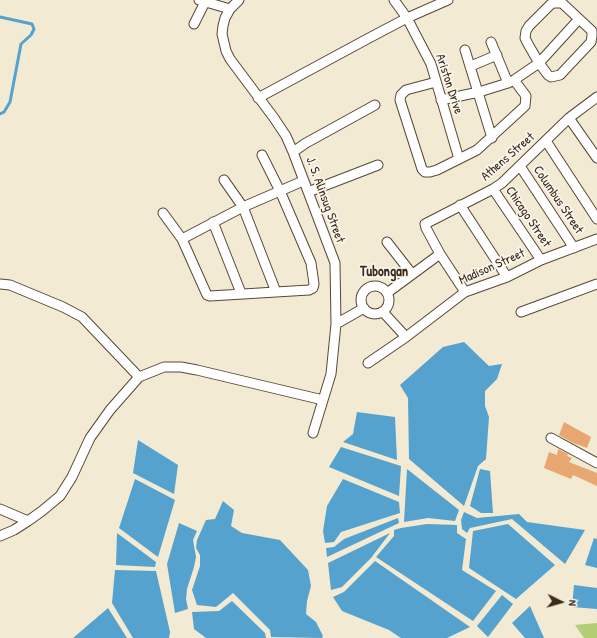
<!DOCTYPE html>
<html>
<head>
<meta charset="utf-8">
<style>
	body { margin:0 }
	#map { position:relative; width:597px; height:638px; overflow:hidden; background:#f2ead2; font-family:"Patrick Hand",sans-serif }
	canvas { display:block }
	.north { position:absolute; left:541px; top:582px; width:40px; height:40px; -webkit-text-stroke:3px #fbf7ec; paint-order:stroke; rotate:95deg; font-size:11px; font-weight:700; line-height:16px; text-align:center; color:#3b2a1e }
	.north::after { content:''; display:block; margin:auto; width:14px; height:18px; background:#3b2a1e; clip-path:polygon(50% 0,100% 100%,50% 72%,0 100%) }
</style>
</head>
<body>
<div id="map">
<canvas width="597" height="638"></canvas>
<div class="north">N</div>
</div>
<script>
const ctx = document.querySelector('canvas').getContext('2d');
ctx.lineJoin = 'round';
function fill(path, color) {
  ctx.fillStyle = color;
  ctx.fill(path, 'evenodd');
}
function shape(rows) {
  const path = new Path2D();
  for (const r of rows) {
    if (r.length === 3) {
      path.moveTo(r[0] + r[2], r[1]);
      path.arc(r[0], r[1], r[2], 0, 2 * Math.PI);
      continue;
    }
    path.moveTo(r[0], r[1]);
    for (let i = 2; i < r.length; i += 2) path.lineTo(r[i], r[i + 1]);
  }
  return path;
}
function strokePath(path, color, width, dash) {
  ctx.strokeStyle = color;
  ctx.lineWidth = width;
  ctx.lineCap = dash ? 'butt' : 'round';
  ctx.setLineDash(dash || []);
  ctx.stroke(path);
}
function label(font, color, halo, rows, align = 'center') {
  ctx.font = font + ' "Patrick Hand",sans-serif';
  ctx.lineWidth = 3.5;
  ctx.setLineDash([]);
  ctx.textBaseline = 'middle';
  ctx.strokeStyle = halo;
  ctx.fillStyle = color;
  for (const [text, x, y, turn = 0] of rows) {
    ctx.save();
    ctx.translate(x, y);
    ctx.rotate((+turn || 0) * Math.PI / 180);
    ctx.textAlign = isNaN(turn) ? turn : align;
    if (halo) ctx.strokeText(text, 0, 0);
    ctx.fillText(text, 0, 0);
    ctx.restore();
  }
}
const green = shape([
	[597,623,597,638,584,638,575,625]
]);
const water = shape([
	[464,342,489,366,502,364,497,379,485,391,485,406,489,417,486,459,478,466,464,506,409,459,408,398,400,385,443,347],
	[357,412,395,417,397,460,343,442,353,434],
	[138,440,178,465,174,494,133,473],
	[341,447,401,466,399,496,329,467],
	[407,469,459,510,455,521,428,518,404,522],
	[480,469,490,471,493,513,481,513,470,506],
	[135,479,175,500,158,557,119,528],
	[343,479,399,502,400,513,341,532,334,542,325,543,323,531,327,506],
	[223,501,234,510,231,526,242,533,280,540,308,570,311,586,307,601,306,614,316,622,323,636,322,638,271,637,270,630,233,593,216,607,197,605,192,590,200,566,200,555,196,548,197,540,206,520,215,519],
	[464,512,477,518,519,514,527,522,585,530,565,564,512,519,470,528,467,533,462,529,461,520],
	[398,518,399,523,327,557,326,548,334,547,344,539],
	[179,523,197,531,193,540,196,557,194,567,187,589,186,599,188,609,175,613,167,564],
	[427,524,457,525,457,533,466,539,462,570,496,591,473,621,376,557,394,536,394,530,401,528],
	[508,524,555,565,516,599,469,568,473,531],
	[117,533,156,562,155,567,116,565],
	[390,533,371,558,342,587,331,590,328,563],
	[594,538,597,539,597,568,585,565],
	[375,561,470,627,447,638,401,638,389,630,342,611,333,597,344,592],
	[115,570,156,571,170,632,169,638,133,638,112,603],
	[574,585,597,588,597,609,572,607],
	[502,595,513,604,488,637,477,626],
	[232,601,265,633,266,638,206,638,194,629,192,612,219,611],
	[530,606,544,638,525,638,512,623],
	[108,608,127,638,73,638]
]);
const stream = shape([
	[0,17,32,24,34,29,31,35,21,44,10,102,4,112,0,114]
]);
const building = shape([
	[564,422,591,437,587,448,573,443,559,435],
	[558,449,568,454,567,456,572,458,569,462,597,473,597,486,573,475,571,479,544,468,549,452,557,455]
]);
const street = shape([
	[199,0,230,9],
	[239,0,230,9,225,18,223,26,222,34,226,51,230,59,274,118,286,136,293,152,335,263,336,324,331,374,313,433],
	[394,0,407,18,431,64,459,159],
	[555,3,562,3,592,31,592,36,591,42,560,75,551,77,548,75,539,63,528,44,525,38,526,31,529,26,551,4,555,3],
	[194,24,205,2],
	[491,42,508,83],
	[465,50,492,138],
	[471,66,497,55],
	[436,82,406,90,401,95,400,100,422,169,425,172,430,172,437,170,477,150,525,106,526,96,514,80],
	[258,98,369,38,407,18,448,0],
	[441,100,479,92,508,83,514,80,539,63,579,19],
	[569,118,597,158],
	[546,141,597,219],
	[293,152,306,143,375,105],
	[520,166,574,248],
	[224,180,243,207,276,292],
	[493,189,541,260],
	[308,192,378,165],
	[460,205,507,277],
	[163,213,182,239,207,295,210,296,309,290,313,288,314,284,311,263,280,191,262,155],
	[213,222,241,293],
	[182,239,243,207,303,181],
	[387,242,412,274],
	[0,284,10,285,63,307,82,317,139,377],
	[375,300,14],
	[465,292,440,254,426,228,425,224,493,189,502,183,569,118,597,97],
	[387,293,440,254],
	[383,312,406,337],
	[521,312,597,284],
	[336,324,364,308],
	[368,363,406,337,465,292,507,277,541,260,597,239],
	[551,438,597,463],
	[0,509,28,521],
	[0,536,14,530,28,521,42,511,60,496,72,477,90,438,110,410,139,377,164,367,181,367,197,370,323,400]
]);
const streetNames = [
	["Ariston Drive",449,84,72],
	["Athens Street",508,157,-41],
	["J. S. Alinsug Street",325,200,70],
	["Columbus Street",558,200,56],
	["Chicago Street",528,217,56],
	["Madison Street",492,267,-24]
];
const neighbourhoodNames = [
	["Tubongan",384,272]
];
fill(green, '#b2cd73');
fill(water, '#54a2cd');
strokePath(stream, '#54a2cd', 3);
fill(building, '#e8a770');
strokePath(street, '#564739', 11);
strokePath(street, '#fff', 9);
label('13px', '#3b2a1e', '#fbf7ec', streetNames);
label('bold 14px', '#3b2a1e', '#fbf7ec', neighbourhoodNames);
</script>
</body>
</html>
